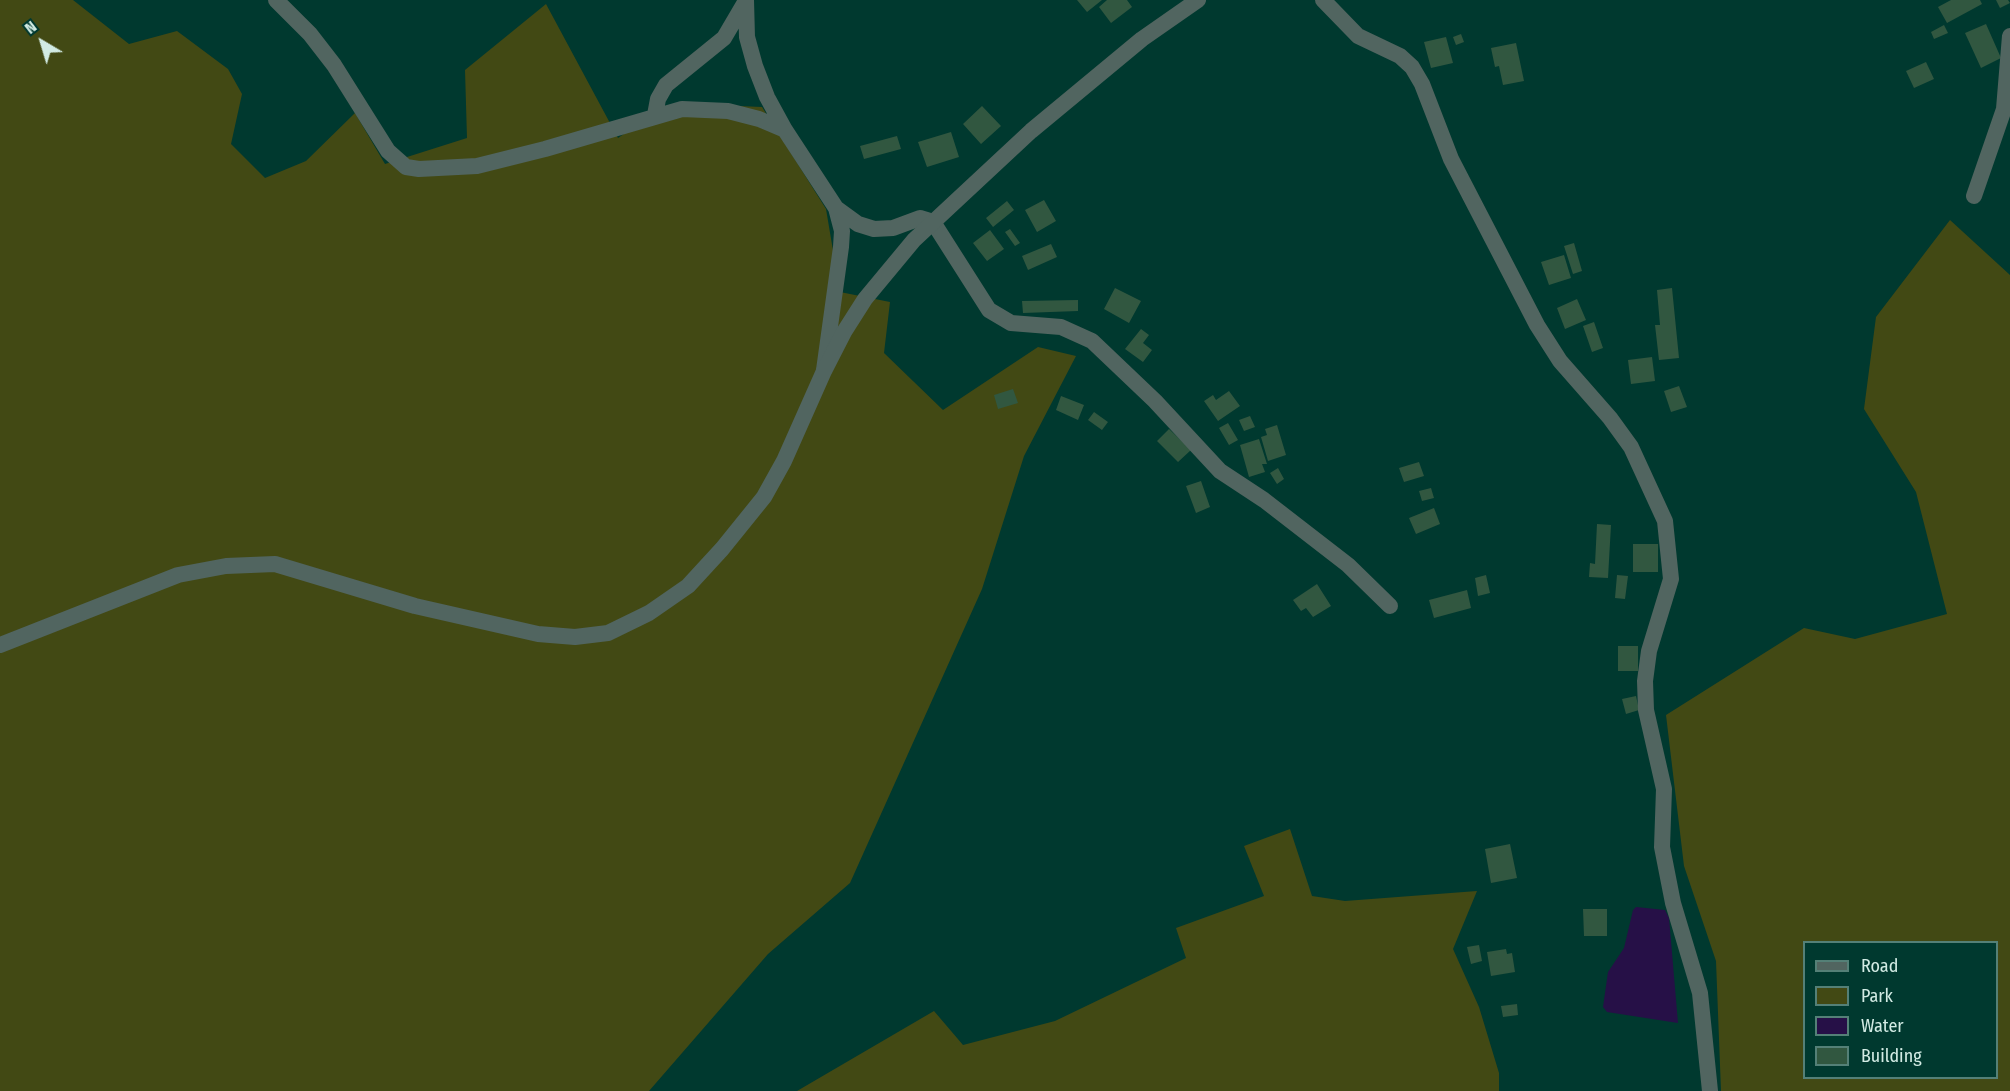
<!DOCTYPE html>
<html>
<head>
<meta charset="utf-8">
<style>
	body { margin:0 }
	#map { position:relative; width:2010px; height:1091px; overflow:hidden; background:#00392f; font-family:"Fira Sans Condensed",sans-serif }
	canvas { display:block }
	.legend { position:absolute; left:1803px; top:941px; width:195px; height:138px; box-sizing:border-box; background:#00392f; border:2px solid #548077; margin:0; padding:8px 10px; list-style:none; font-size:18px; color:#d2ebe4 }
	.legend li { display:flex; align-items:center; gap:12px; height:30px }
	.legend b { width:30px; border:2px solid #548077 }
	.north { position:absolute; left:12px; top:12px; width:60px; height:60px; -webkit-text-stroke:4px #00392f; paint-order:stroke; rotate:322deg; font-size:16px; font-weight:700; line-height:24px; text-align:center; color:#d2ebe4 }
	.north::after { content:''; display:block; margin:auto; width:21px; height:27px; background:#d2ebe4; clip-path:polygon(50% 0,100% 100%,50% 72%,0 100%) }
</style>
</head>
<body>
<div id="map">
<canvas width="2010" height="1091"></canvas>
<ul class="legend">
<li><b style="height:8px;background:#516560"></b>Road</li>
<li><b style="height:16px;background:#424914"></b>Park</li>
<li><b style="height:16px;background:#261047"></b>Water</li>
<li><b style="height:16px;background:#315740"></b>Building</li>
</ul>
<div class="north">N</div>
</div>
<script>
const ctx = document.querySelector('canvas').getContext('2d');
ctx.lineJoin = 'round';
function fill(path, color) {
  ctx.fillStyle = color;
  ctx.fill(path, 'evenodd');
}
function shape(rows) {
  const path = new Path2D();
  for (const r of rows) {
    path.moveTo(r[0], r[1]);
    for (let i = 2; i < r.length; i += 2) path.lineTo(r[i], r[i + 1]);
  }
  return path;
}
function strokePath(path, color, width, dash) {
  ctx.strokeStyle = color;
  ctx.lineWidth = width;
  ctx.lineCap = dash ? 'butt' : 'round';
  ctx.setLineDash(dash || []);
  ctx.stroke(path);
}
const green = shape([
	[0,0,73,0,129,44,177,31,228,69,242,94,231,144,265,178,306,161,355,113,385,164,467,138,465,70,546,4,618,138,660,109,716,105,762,107,826,209,840,292,890,302,884,353,943,410,1038,347,1076,356,1024,456,982,589,850,883,768,954,649,1091,0,1091],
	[1950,220,2010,275,2010,1091,1721,1091,1716,961,1684,866,1666,715,1804,628,1855,639,1947,614,1916,492,1864,409,1876,317],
	[1804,942,1996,942,1996,1078,1804,1078],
	[1290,829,1312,896,1345,901,1477,891,1453,949,1479,1007,1499,1073,1499,1091,797,1091,934,1011,963,1045,1055,1021,1186,958,1176,928,1264,896,1244,846]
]);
const water = shape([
	[1636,907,1665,910,1669,918,1678,1023,1607,1012,1603,1007,1608,972,1624,948,1633,910]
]);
const building = shape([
	[1077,0,1102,0,1087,12],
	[1107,0,1127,0,1132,7,1111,23,1099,7],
	[1951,0,1980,0,1982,4,1947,23,1938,7],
	[1996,0,2008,0,2010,3,2000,8],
	[1986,24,2001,58,1981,68,1965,33],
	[1944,25,1948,33,1934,39,1931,32],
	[1461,34,1464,42,1456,45,1453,37],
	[1446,37,1453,63,1431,68,1424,42],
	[1516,43,1524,81,1503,85,1499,66,1495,67,1491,48],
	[1926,62,1934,79,1914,88,1906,71],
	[982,106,1001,126,981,144,963,124],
	[951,132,959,157,927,167,918,142],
	[897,136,901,149,864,159,860,146],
	[1044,200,1056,221,1037,232,1025,210],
	[1007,201,1014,210,993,227,986,218],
	[1010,229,1020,243,1015,246,1005,232],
	[990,230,1004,249,987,261,973,243],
	[1574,243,1582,271,1573,274,1564,246],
	[1051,244,1057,257,1028,270,1022,256],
	[1564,255,1571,278,1549,285,1541,262],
	[1115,288,1141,301,1129,323,1104,309],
	[1672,288,1679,358,1659,360,1655,325,1660,325,1657,290],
	[1577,299,1586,320,1565,329,1557,308],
	[1078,300,1078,311,1023,313,1022,301],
	[1594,322,1603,348,1592,352,1583,326],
	[1141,329,1149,335,1143,343,1152,350,1143,362,1125,349],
	[1652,357,1655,381,1631,384,1628,360],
	[1679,386,1687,407,1671,412,1664,391],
	[1013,389,1018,403,998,409,994,395],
	[1229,391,1240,406,1218,421,1204,401,1213,395,1216,400],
	[1061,396,1084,405,1078,420,1056,410],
	[1094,412,1108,422,1102,430,1088,420],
	[1250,416,1255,427,1244,431,1239,420],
	[1228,423,1238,440,1229,445,1219,428],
	[1277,425,1286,455,1268,461,1261,437,1267,435,1265,429],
	[1169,429,1191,450,1178,462,1157,441],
	[1259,439,1267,464,1262,464,1265,472,1249,477,1240,445],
	[1419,462,1424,476,1404,482,1399,468],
	[1278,468,1284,479,1277,484,1270,473],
	[1201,481,1210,507,1196,513,1186,486],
	[1431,488,1434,498,1422,501,1419,491],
	[1434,508,1440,524,1416,534,1409,518],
	[1597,524,1611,525,1608,578,1589,577,1590,563,1595,564],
	[1633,544,1658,544,1658,572,1633,572],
	[1486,575,1490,593,1478,596,1475,578],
	[1617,575,1628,576,1625,599,1615,598],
	[1317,584,1331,606,1313,617,1306,608,1301,611,1293,600],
	[1467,590,1471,608,1434,618,1429,600],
	[1618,646,1638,646,1638,671,1618,671],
	[1636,696,1639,710,1626,714,1622,699],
	[1510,844,1517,878,1491,883,1485,849],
	[1583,909,1607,909,1607,936,1584,936],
	[1479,945,1482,961,1471,964,1467,947],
	[1506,949,1507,954,1512,953,1515,972,1491,976,1487,952],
	[1517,1004,1518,1015,1503,1017,1501,1006]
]);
const minor = shape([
	[276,0,310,34,334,65,388,151,406,167,419,169,477,166,545,149,682,109,728,111,759,119,785,130],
	[746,0,747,37,755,66,767,97,785,130,836,208,858,224,874,229,893,228,920,218,933,222,989,310,1011,323,1061,327,1092,341,1155,401,1220,471,1264,500,1348,565,1390,606],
	[1323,0,1358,36,1400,56,1412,67,1422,84,1451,159,1537,325,1560,361,1610,418,1631,447,1665,521,1671,579,1649,651,1645,681,1646,710,1664,789,1662,847,1673,903,1700,993,1710,1091],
	[655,115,658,99,666,85,724,38,744,4],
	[1974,196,2004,109,2010,36],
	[824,370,841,247,842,231,836,208]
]);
const tertiary = shape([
	[0,645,178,575,226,566,275,564,415,606,538,634,575,637,608,633,649,613,688,586,722,549,764,497,784,461,824,371,844,332,865,299,914,240,1031,131,1142,39,1198,0]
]);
fill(green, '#424914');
fill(water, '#261047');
fill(building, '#315740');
strokePath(minor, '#516560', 16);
strokePath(tertiary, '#516560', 16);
</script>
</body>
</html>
